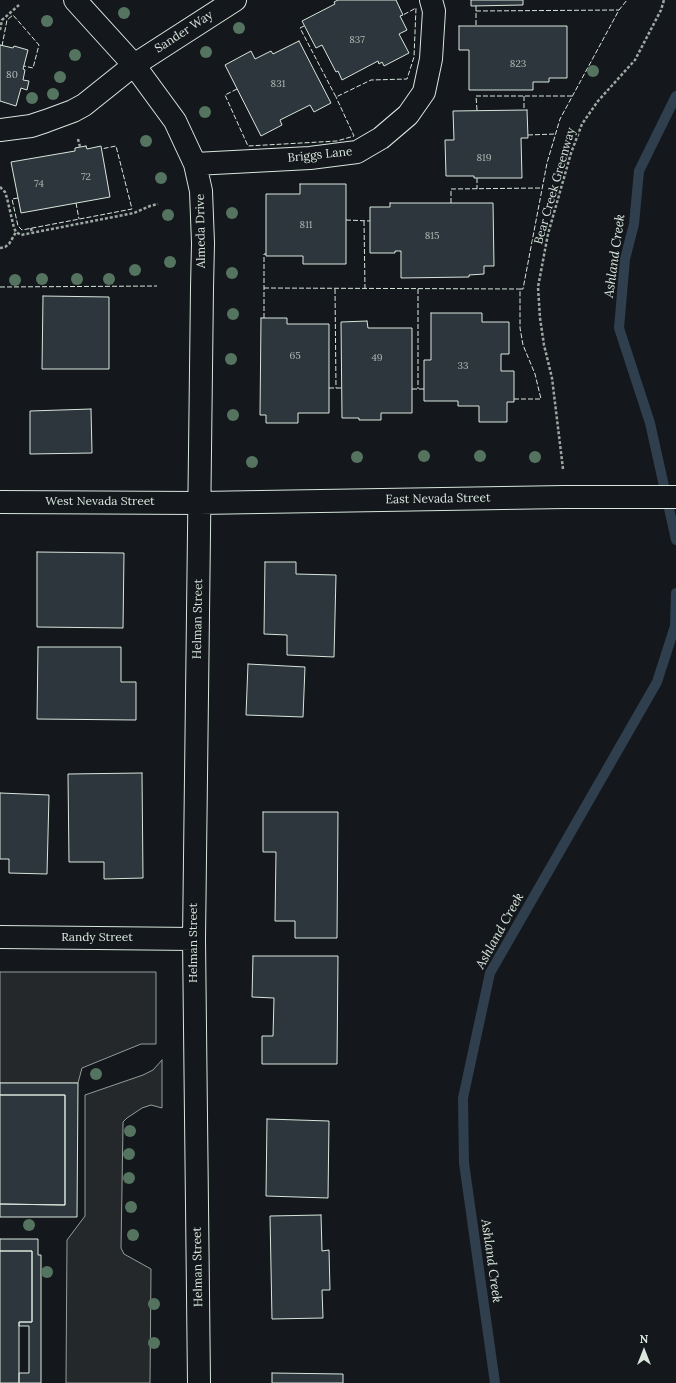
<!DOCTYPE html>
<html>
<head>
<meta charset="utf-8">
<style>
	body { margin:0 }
	#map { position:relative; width:676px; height:1383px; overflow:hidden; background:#14181c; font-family:Lora,serif }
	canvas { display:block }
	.north { position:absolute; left:624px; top:1331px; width:40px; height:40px; -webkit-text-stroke:3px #14181c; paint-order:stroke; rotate:0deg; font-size:11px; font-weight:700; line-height:16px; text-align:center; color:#d8e6dc }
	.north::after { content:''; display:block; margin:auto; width:14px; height:18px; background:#d8e6dc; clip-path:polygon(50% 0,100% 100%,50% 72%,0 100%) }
</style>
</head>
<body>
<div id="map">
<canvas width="676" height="1383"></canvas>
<div class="north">N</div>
</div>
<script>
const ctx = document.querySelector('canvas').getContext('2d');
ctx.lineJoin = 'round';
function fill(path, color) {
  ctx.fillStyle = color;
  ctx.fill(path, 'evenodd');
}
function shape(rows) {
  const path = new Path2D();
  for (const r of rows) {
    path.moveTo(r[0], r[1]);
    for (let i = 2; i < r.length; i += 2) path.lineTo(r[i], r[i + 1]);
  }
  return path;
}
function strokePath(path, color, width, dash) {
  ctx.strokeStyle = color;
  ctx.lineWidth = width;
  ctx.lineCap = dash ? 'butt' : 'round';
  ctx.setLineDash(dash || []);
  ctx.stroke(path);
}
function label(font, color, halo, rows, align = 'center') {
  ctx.font = font + ' Lora,serif';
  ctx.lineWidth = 3;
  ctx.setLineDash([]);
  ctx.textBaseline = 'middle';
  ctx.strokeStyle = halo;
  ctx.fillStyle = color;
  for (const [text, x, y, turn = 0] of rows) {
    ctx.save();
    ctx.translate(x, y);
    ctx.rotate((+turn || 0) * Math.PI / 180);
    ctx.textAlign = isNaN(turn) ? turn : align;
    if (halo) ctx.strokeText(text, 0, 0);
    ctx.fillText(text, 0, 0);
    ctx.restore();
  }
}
const parking = shape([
	[0,972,156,972,156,1044,141,1044,82,1068,78,1083,0,1083,0,972],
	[162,1060,162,1108,151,1105,142,1108,127,1118,123,1122,123,1126,121,1248,124,1254,151,1269,150,1383,66,1383,67,1240,85,1216,85,1095,143,1075,153,1070,162,1060]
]);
const stream = shape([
	[676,96,639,171,634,224,625,259,619,328,650,423,676,540],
	[495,1383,464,1163,463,1098,490,973,657,682,675,626,676,593]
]);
const building = shape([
	[338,0,396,0,403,15,400,16,407,30,399,34,409,53,384,66,382,62,379,64,378,61,342,80,338,71,336,72,322,45,316,48,302,21,335,4,334,2,338,0],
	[471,0,523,0,523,5,471,6,471,0],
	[459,26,567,26,567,78,549,78,549,82,533,82,533,90,469,90,469,50,459,50,459,26],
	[299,41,331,103,314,112,310,105,280,120,282,125,261,136,225,65,251,51,255,59,271,51,273,54,299,41],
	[0,45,13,48,14,46,28,50,23,69,25,70,23,80,29,81,27,90,21,88,16,106,0,101,0,45],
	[527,110,528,138,521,138,522,178,474,178,474,176,446,176,445,140,454,140,453,111,527,110],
	[86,146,87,149,101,146,110,197,21,213,11,162,75,151,75,148,86,146],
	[300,184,346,184,346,264,303,264,303,256,266,256,266,194,300,194,300,184],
	[390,203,493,203,494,266,484,266,484,274,469,275,469,277,401,278,401,251,395,251,395,253,370,253,370,207,390,207,390,203],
	[43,296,109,297,109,369,42,369,43,296],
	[431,313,482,313,482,322,509,322,509,354,501,354,501,371,514,371,514,402,507,402,507,422,479,422,479,406,458,406,458,401,424,401,424,360,431,360,431,313],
	[261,318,287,318,287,324,329,324,329,413,298,413,298,423,266,423,266,415,260,415,261,318],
	[367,321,368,328,412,328,412,413,381,413,381,420,359,420,359,418,342,418,341,322,367,321],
	[91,409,92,453,30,454,30,411,91,409],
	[37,552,124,553,123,628,37,627,37,552],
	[265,562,296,562,296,574,336,575,334,657,287,655,287,635,264,634,265,562],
	[38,647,121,647,121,682,136,682,136,720,37,719,38,647],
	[248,664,305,667,303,717,246,715,248,664],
	[142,773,143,878,104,879,104,862,69,862,68,774,142,773],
	[0,793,49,795,47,874,9,873,9,859,0,859,0,793],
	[263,812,338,812,337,938,295,938,295,921,275,921,276,852,263,852,263,812],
	[253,956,338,956,337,1064,262,1064,262,1036,273,1036,274,998,252,997,253,956],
	[0,1083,78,1083,77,1217,0,1217,0,1204,65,1205,65,1095,0,1095,0,1083],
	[0,1095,65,1095,65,1205,0,1204,0,1095],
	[267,1119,329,1121,328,1198,266,1196,267,1119],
	[321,1215,322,1251,329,1250,330,1290,322,1290,323,1318,272,1319,270,1216,321,1215],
	[0,1239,38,1239,38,1255,41,1255,41,1383,19,1383,19,1373,29,1373,29,1326,19,1326,19,1322,32,1322,32,1251,0,1251,0,1239],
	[0,1251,32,1251,32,1322,19,1322,19,1383,0,1383,0,1251],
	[272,1373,343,1374,343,1383,272,1383,272,1373]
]);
const path = shape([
	[0,30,2,20,19,5],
	[78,139,80,147],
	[0,187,5,192,7,198,14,228,16,232,21,235,134,213,150,206,158,204],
	[31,228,32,233],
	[0,248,5,247,9,244,16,232],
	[563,469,552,378,544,345,540,318,538,287,548,234,571,153,582,124,598,101,635,60,661,10,664,0]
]);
const minor = shape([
	[75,0,134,65,175,121,195,164,201,191,203,243,202,288,194,939,199,1383],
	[0,130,31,126,46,121,73,111,84,105,134,65,235,0],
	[195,164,310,158,357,152,381,138,408,115,424,92,431,59,434,11,431,0],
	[0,502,199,503,564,497,676,497],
	[0,937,194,939]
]);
const fence = shape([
	[476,6,476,26],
	[476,11,619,10],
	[304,26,300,28,336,97,371,80,407,79,414,57,416,8,403,15],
	[2,46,7,20,13,15,39,45,33,68,24,66],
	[237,89,225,95,248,146,337,141,354,136,336,97],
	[524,96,524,110],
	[477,110,476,96,574,96],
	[528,135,555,134],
	[477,178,477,189],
	[18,198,12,199,18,226,22,230,132,209,116,146,101,149],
	[76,203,79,219],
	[451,203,451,189,542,188],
	[346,220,370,221],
	[364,221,365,289],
	[0,287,157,286],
	[264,288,520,289],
	[335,289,336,388],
	[418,289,418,389],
	[264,318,264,254,266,254],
	[329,388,342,388],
	[412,389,424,389],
	[514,399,541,399,535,374,523,345,520,328,520,289,523,289,547,163,560,119,619,10,627,0]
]);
const trees = [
	[124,13],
	[47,21],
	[239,28],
	[206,52],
	[75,55],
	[593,71],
	[60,77],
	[53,94],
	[32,98],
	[205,112],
	[146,141],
	[161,178],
	[232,213],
	[168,215],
	[170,262],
	[135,270],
	[232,273],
	[42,279],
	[77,279],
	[109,279],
	[15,280],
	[233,314],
	[231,359],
	[233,415],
	[424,456],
	[480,456],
	[357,457],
	[535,457],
	[252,462],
	[96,1074],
	[130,1131],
	[129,1154],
	[129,1178],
	[131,1207],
	[29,1225],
	[133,1235],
	[47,1272],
	[154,1304],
	[154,1343]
];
const numberNames = [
	["837",357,40],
	["823",518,64],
	["80",12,75],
	["831",278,84],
	["819",484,158],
	["72",86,177],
	["74",39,184],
	["811",306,225],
	["815",432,236],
	["65",295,356],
	["49",377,358],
	["33",463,366]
];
const streetNames = [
	["Sander Way",184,32,-33],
	["Briggs Lane",320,155,-6],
	["Bear Creek Greenway",555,186,-74],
	["Almeda Drive",201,231,-91],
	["East Nevada Street",438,499,-1],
	["West Nevada Street",100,502],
	["Helman Street",198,619,-89],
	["Randy Street",97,938],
	["Helman Street",194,943,-90],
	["Helman Street",198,1267,-91]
];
const waterNames = [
	["Ashland Creek",615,256,-82],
	["Ashland Creek",500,931,-61],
	["Ashland Creek",491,1261,82]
];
fill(parking, '#24282b');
strokePath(parking, '#939e99', 1);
strokePath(stream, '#2f3f4d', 10);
fill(building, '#2c363c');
strokePath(building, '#d8e6dc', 1);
strokePath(minor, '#d8e6dc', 24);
strokePath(path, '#9da8a2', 2.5, [3, 2]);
strokePath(minor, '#14181c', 22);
strokePath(fence, '#d8e6dc', 1, [5, 2]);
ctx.fillStyle = '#55745f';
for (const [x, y] of trees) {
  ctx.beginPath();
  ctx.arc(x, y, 6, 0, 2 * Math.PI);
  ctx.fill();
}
label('10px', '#adbab4', null, numberNames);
label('12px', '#d8e6dc', '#14181c', streetNames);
label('italic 13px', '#d8e6dc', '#14181c', waterNames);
</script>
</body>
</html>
